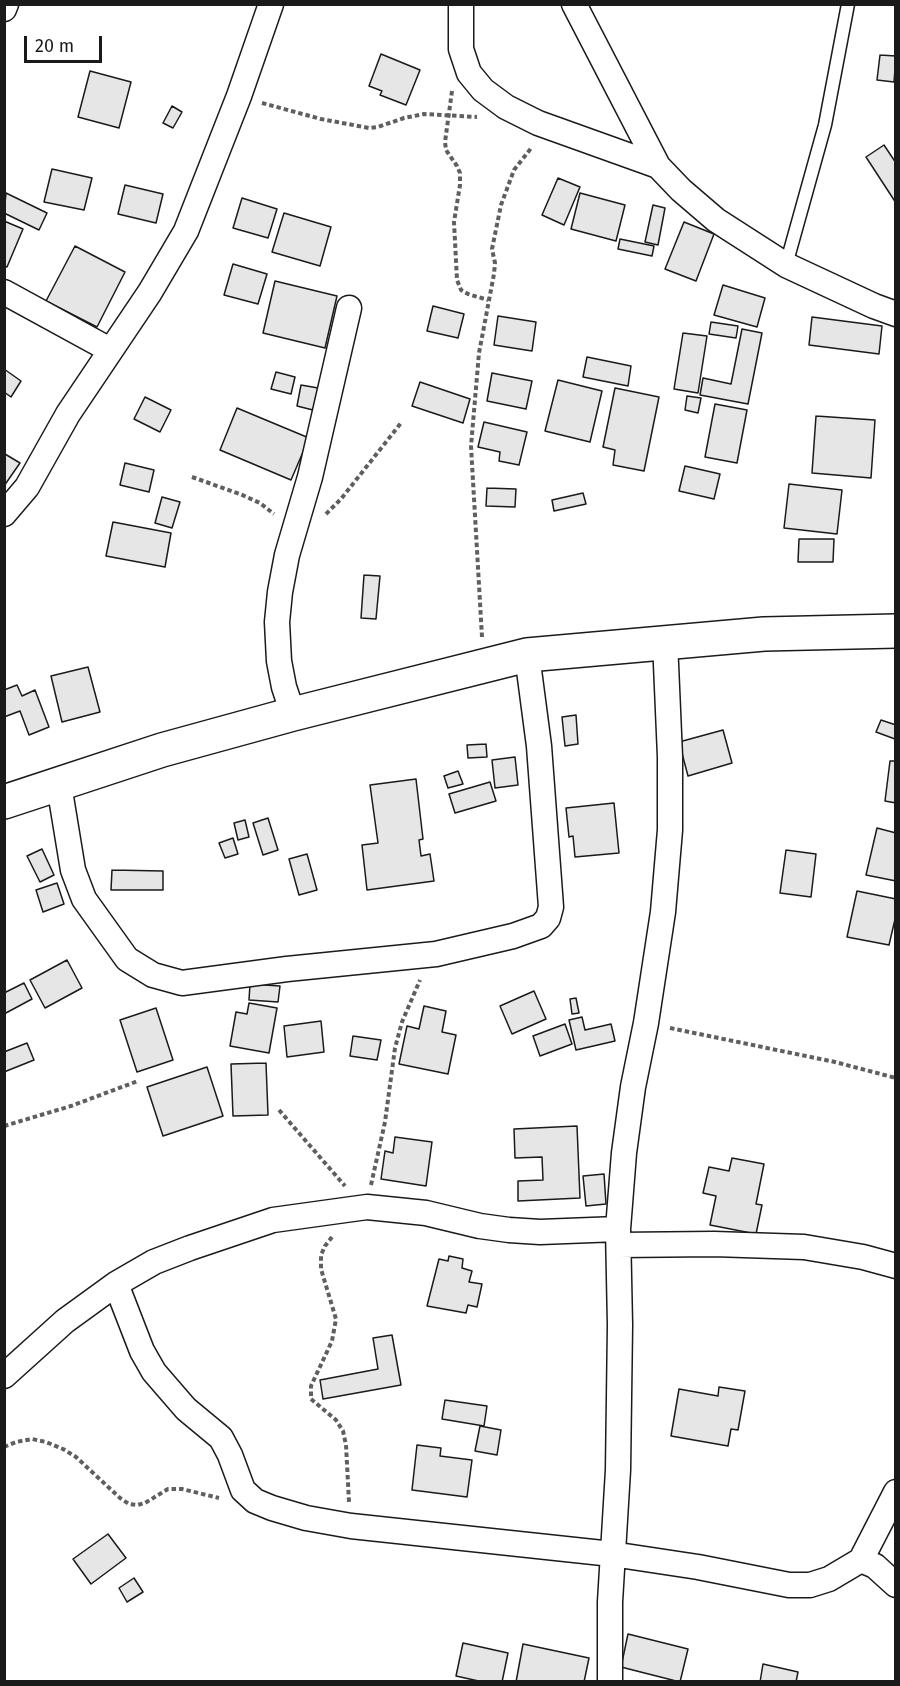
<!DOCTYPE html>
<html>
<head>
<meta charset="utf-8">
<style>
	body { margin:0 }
	#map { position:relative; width:900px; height:1686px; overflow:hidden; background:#fff; font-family:"Fira Sans",sans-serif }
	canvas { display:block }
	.frame { position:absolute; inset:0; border:6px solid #1a1a1a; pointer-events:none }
	.scale { position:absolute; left:24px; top:36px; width:78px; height:27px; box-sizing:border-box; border:3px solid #1a1a1a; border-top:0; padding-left:8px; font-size:18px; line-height:21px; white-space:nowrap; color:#1a1a1a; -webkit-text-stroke:4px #fff; paint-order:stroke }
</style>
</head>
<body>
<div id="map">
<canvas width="900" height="1686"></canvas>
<div class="frame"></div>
<div class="scale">20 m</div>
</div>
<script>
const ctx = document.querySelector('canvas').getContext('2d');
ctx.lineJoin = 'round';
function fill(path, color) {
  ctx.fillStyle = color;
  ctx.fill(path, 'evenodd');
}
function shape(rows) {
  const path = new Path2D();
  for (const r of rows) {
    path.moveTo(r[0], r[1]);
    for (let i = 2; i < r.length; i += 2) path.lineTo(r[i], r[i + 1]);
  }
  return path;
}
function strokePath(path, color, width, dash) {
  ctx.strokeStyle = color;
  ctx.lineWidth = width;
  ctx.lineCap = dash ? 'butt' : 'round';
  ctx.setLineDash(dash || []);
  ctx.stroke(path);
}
const building = shape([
	[381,54,420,70,406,105,380,95,382,91,369,86,381,54],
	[880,55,896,56,894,82,877,80,880,55],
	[90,71,131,82,119,128,78,117,90,71],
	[172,106,182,112,173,128,163,123,172,106],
	[884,145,896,163,896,203,866,157,884,145],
	[52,169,92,178,84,210,44,202,52,169],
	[558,178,580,187,564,225,542,215,558,178],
	[125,185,163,194,156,223,118,214,125,185],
	[6,193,47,213,39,230,4,213,6,193],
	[580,193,625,205,616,241,571,229,580,193],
	[242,198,277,209,268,238,233,228,242,198],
	[653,205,665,208,658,245,645,242,653,205],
	[284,213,331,227,320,266,272,252,284,213],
	[4,221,23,229,7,267,4,266,4,221],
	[684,222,714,234,696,281,665,269,684,222],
	[620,239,654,246,652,256,618,249,620,239],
	[75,246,125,272,97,327,46,301,75,246],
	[233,264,267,274,258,304,224,295,233,264],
	[275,281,337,296,325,348,263,333,275,281],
	[723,285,765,298,757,327,714,315,723,285],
	[433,306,464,314,458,338,427,331,433,306],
	[498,316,536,322,532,351,494,345,498,316],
	[812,317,882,326,879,354,809,345,812,317],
	[711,322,738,326,736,338,709,334,711,322],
	[742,329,762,333,748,404,700,395,703,378,731,384,742,329],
	[683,333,707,336,698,393,674,389,683,333],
	[587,357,631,366,628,386,583,377,587,357],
	[4,369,21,381,11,397,4,392,4,369],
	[276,372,295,377,291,394,271,389,276,372],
	[492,373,532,381,526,409,487,401,492,373],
	[558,380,602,391,590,442,545,431,558,380],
	[420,382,470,399,463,423,412,406,420,382],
	[301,385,318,388,313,410,297,406,301,385],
	[615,388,659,397,644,471,613,465,615,450,603,447,615,388],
	[687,396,701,398,698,413,685,410,687,396],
	[145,397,171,410,160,432,134,419,145,397],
	[715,404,747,410,737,463,705,457,715,404],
	[237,408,309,438,291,480,220,450,237,408],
	[816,416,875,420,871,478,812,473,816,416],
	[484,422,527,432,519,465,499,461,500,452,478,447,484,422],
	[5,454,20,463,4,486,4,455,5,454],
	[125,463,154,470,149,492,120,485,125,463],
	[685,466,720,474,714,499,679,491,685,466],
	[789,484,842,490,837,534,784,528,789,484],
	[487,488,516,489,515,507,486,506,487,488],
	[583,493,586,504,554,511,552,500,583,493],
	[162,497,180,502,172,528,155,523,162,497],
	[113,522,171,533,165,567,106,556,113,522],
	[799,539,834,539,833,562,798,562,799,539],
	[364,575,380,576,376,619,361,618,364,575],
	[88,667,100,712,62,722,51,676,88,667],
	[17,685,22,696,35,690,49,727,29,735,20,711,4,717,4,690,17,685],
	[576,715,578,744,565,746,562,717,576,715],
	[881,720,896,725,895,739,876,732,881,720],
	[723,730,732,763,688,776,679,742,723,730],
	[486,744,487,757,468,758,467,745,486,744],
	[515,757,518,785,495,788,492,760,515,757],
	[890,761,896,761,896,803,885,801,890,761],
	[458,771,463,784,448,788,444,776,458,771],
	[416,779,423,839,419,840,421,856,430,854,434,881,367,890,362,845,378,843,370,785,416,779],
	[490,782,496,801,455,813,449,794,490,782],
	[614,803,619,853,575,857,573,836,569,837,566,808,614,803],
	[268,818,278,850,263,855,253,823,268,818],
	[245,820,249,837,238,840,234,823,245,820],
	[877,828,896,833,896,881,866,875,877,828],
	[233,838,238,854,225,858,219,843,233,838],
	[42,849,54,875,40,882,27,856,42,849],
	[786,850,816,854,811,897,780,893,786,850],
	[307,854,317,890,299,895,289,859,307,854],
	[112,870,163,871,163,890,111,890,112,870],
	[57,883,64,904,43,912,36,890,57,883],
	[857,891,896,899,896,915,889,945,847,937,857,891],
	[67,960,82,988,45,1008,30,980,67,960],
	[24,983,32,999,4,1014,4,993,24,983],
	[250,984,280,986,278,1002,249,1000,250,984],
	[534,991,546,1019,512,1034,500,1006,534,991],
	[576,998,579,1013,572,1014,570,999,576,998],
	[249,1003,277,1008,269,1053,230,1046,236,1012,247,1014,249,1003],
	[424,1006,446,1011,442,1032,456,1035,448,1074,399,1064,407,1026,419,1029,424,1006],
	[156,1008,173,1060,137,1072,120,1020,156,1008],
	[582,1017,585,1030,611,1024,615,1041,576,1050,569,1020,582,1017],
	[321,1021,324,1052,287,1057,284,1026,321,1021],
	[565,1024,572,1044,540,1056,533,1036,565,1024],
	[353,1036,381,1040,377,1060,350,1056,353,1036],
	[27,1043,34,1060,4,1072,4,1052,27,1043],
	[266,1063,268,1115,233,1116,231,1064,266,1063],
	[207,1067,223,1116,163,1136,147,1087,207,1067],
	[577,1126,580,1198,518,1201,518,1181,543,1180,542,1157,515,1158,514,1129,577,1126],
	[395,1137,432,1142,426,1186,381,1179,385,1151,393,1153,395,1137],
	[732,1158,764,1164,756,1204,762,1205,756,1234,710,1225,716,1196,703,1193,709,1167,729,1171,732,1158],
	[604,1174,606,1204,586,1206,583,1176,604,1174],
	[449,1256,463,1259,462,1268,472,1271,469,1282,482,1284,477,1307,468,1305,466,1313,427,1306,439,1259,448,1261,449,1256],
	[392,1335,401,1385,323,1399,320,1380,378,1369,373,1338,392,1335],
	[719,1387,745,1391,738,1430,731,1429,728,1446,671,1436,679,1389,718,1396,719,1387],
	[445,1400,487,1406,484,1426,442,1419,445,1400],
	[480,1426,501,1430,497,1455,475,1451,480,1426],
	[417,1445,441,1448,440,1456,472,1460,467,1497,412,1490,417,1445],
	[108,1534,126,1558,91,1584,73,1559,108,1534],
	[134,1578,143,1592,127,1602,119,1588,134,1578],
	[628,1634,688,1649,680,1682,621,1667,628,1634],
	[463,1643,508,1653,502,1682,483,1682,456,1676,463,1643],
	[523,1644,589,1658,584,1682,516,1682,523,1644],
	[763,1664,798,1672,796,1682,760,1682,763,1664]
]);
const path = shape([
	[452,91,445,142,446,150,457,166,460,173,460,185,454,222,457,280,461,290,468,294,488,300],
	[262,103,321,119,369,128,378,127,404,118,424,114,477,117],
	[192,477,240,494,260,503,274,514],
	[326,514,341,499,401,423],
	[482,637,471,446,479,353,494,274,495,263,492,249,501,205,514,170,532,147],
	[670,1028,835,1062,896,1078],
	[279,1110,345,1186],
	[4,1126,71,1106,138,1081],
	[371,1185,385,1122,395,1048,402,1022,420,980],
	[332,1237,325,1246,321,1255,321,1269,336,1319,332,1341,311,1386,311,1399,336,1420,343,1431,346,1445,349,1502],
	[4,1447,16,1442,32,1439,46,1442,63,1449,76,1457,120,1498,129,1504,137,1505,145,1503,168,1489,182,1489,219,1498]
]);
const lane = shape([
	[786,265,825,125,848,4]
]);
const street = shape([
	[461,4,461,49,469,73,483,90,506,107,538,123,658,166],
	[574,4,658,166,681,190,716,220,786,265,874,306,896,314],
	[4,9,6,4],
	[4,292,110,350],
	[4,514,27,487,68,414,150,292,186,231,239,96,271,4],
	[293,714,284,687,279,661,277,622,280,592,287,555,310,477,349,308],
	[59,785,73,870,84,899,127,959,153,975,182,983,287,969,436,954,513,936,541,926,548,918,551,907,539,746,527,655],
	[619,1245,714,1244,804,1247,863,1257,896,1266],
	[116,1284,142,1351,154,1372,186,1409,221,1438,230,1455,243,1490,255,1501,272,1508,306,1518,351,1526,612,1554,698,1567,789,1585,810,1585,829,1579,861,1560,875,1566,896,1585],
	[4,1376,65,1321,116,1284,154,1262,190,1248,273,1220,367,1207,426,1213,480,1226,509,1230,540,1232,618,1229],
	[861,1560,896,1492],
	[610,1682,610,1602,618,1470,620,1325,618,1229,624,1153,633,1087,646,1023,663,912,670,830,670,757,665,641]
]);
const secondary = shape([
	[4,802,162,750,293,714,527,655,764,634,896,631]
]);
fill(building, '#e6e6e6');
strokePath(building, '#1a1a1a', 1.5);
strokePath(lane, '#1a1a1a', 15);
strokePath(street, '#1a1a1a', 27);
strokePath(secondary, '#1a1a1a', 36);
strokePath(path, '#5f5f5f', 4, [4.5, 3]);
strokePath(lane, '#fff', 12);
strokePath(street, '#fff', 24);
strokePath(secondary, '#fff', 33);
</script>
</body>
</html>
